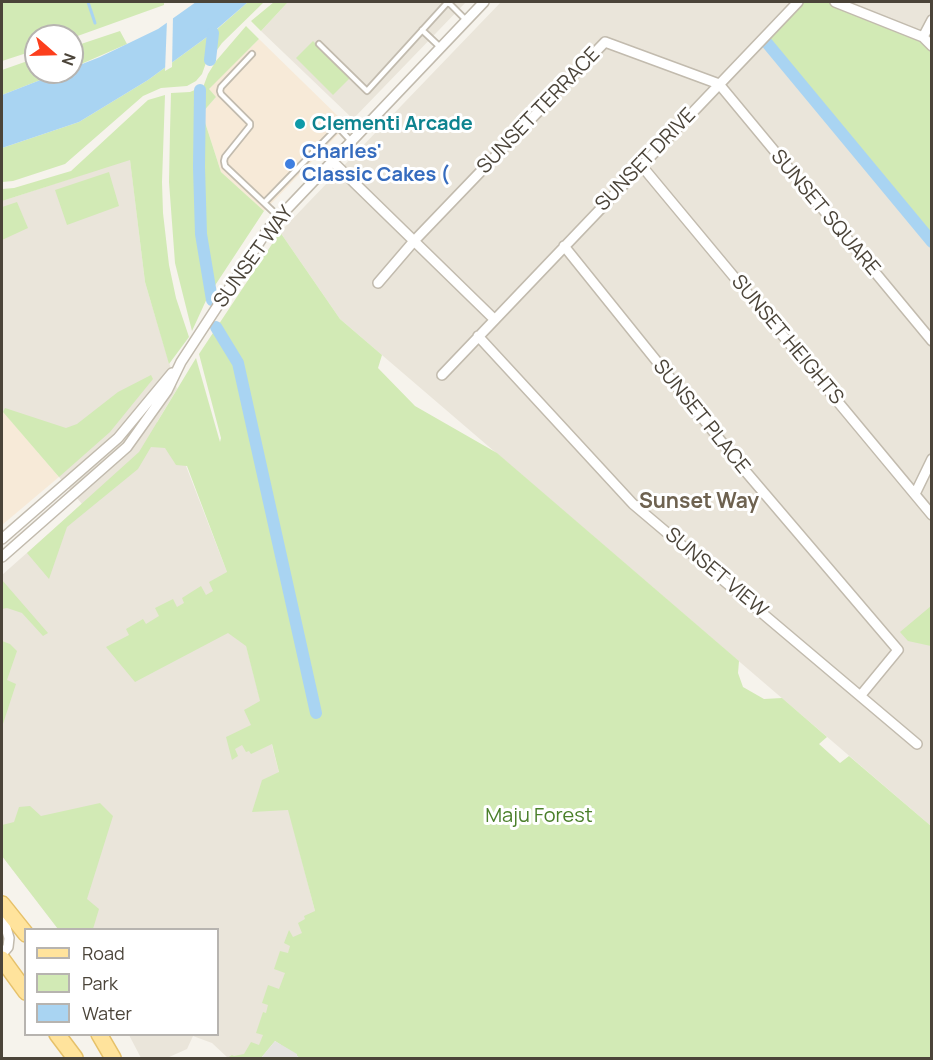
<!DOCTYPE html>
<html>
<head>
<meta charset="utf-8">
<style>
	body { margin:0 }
	#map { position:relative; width:933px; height:1060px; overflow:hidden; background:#f6f3ec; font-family:Manrope,sans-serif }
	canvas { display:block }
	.frame { position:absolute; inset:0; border:3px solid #4b4439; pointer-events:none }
	.legend { position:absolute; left:24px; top:928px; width:195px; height:108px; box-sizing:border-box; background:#fff; border:2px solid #b7b4b0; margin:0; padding:8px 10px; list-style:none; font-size:18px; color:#4b4439 }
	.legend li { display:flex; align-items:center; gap:12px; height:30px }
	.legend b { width:30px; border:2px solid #b7b4b0 }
	.north { position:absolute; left:24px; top:24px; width:60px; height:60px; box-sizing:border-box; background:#fff; border:2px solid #b7b4b0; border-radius:50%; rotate:110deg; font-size:16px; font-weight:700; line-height:24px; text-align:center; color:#4b4439 }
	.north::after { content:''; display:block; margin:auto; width:21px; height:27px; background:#fc3f1d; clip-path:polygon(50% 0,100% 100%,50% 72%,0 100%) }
</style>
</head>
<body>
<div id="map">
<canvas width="933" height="1060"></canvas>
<div class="frame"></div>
<ul class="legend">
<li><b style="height:8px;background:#ffe39c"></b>Road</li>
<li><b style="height:16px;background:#d2eab5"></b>Park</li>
<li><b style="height:16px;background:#a9d4f2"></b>Water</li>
</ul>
<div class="north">N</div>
</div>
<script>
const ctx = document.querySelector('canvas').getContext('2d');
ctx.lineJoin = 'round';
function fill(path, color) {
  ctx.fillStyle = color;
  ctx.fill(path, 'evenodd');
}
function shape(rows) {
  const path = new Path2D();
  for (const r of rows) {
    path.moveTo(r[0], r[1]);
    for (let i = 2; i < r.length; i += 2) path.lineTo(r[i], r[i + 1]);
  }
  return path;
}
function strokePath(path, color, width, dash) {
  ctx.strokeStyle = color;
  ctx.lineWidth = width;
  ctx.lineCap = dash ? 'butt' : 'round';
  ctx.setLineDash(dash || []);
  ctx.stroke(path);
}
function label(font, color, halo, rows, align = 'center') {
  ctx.font = font + ' Manrope,sans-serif';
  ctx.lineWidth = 6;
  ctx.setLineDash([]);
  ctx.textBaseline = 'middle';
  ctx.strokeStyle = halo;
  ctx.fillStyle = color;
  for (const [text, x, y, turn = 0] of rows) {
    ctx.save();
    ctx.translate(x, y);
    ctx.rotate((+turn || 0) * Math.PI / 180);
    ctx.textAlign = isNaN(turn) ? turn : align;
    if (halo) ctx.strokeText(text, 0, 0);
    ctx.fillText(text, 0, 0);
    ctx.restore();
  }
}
const residential = shape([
	[288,2,466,2,353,119,261,31],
	[501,2,931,2,931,826,340,319,280,232],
	[130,159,145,282,177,389,157,422,186,466,227,572,315,911,275,1041,261,1058,228,1058,212,1043,193,1036,187,1049,167,1058,141,1058,129,1035,218,1034,218,930,58,929,2,856,2,575,82,504,2,410,2,201]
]);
const commercial = shape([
	[259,39,347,125,264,211,221,172,202,113,216,97,208,89],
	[2,410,59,477,2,525]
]);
const green = shape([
	[2,2,164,2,164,5,72,38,72,36,36,36,36,50,2,61],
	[248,2,264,2,222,43,212,57,215,31],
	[274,2,288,2,261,31,251,21],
	[798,2,833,2,923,37,932,47,931,232,766,34],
	[246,26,259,39,209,89,216,97,202,113,221,172,264,211,212,290,203,233,201,167,202,90,208,74,216,61],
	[120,31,127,44,72,68,72,47],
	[211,34,207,60,202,74,196,81,187,86,161,88,143,96,65,164,13,181,2,182,2,148,79,122,148,80],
	[313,41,350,78,333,95,296,58],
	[36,58,36,72,61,72,2,95,2,70],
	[197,89,196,166,199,235,209,294,192,331,175,263,169,182,170,131,171,93,190,92],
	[165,95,162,182,163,213,169,265,176,298,189,337,169,364,145,282,130,160,2,201,2,189,14,188,71,171,148,100],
	[109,172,119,206,67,225,55,190],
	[17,202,28,228,2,240,2,207],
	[280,232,340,319,382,355,378,368,415,406,497,453,739,661,738,673,743,687,764,699,782,698,827,737,819,744,840,763,849,756,931,826,931,1058,300,1058,275,1041,261,1058,227,1058,232,1055,234,1056,244,1054,251,1042,259,1045,263,1035,256,1033,263,1012,266,1013,268,1005,262,1003,268,985,279,989,285,973,274,969,280,951,288,953,290,946,284,943,289,930,293,937,302,933,298,923,305,919,304,916,315,911,288,810,252,812,262,780,279,772,272,744,251,754,249,751,246,752,242,745,235,749,238,756,232,760,226,737,251,725,244,710,260,701,246,646,228,633,135,682,106,647,129,635,126,629,143,619,146,624,159,616,155,608,173,599,177,607,184,603,182,598,201,586,206,595,213,591,209,582,227,572,187,466,176,465,165,448,151,447,138,469,67,527,49,579,27,553,139,452,196,358,220,442,221,438,199,354],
	[151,375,153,379,110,432,59,477,3,412,5,408,66,428,77,424,118,392],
	[2,580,48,633,43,636,22,613,7,608,2,609],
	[931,606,931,646,908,641,900,632],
	[2,641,10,644,17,651,7,680,16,684,2,727],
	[100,803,113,816,87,899,99,909,93,929,83,929,81,928,78,929,58,929,2,856,2,825,14,822,19,807,30,806,41,816]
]);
const parking = shape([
	[275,1041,297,1054,297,1056,300,1058,261,1058]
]);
const water = shape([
	[196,2,248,2,211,34,148,80,79,122,2,148,2,95,61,72,72,72,72,68,100,57,158,29]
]);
const pier = shape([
	[173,16,172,67,165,71,167,20]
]);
const stream = shape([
	[88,2,95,23]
]);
const canal = shape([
	[767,43,932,242],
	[210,60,213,33],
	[200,90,199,167,201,234,212,300],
	[216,327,238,363,316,713]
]);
const service = shape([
	[422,30,440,47],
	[319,44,367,91,447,3,450,4,466,20],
	[252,54,221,87,220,91,221,94,250,123,250,126,225,157,224,161,225,166,279,217],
	[264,203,338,127,351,141]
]);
const minor = shape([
	[835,2,923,37,932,46],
	[923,37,932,20],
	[719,84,932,341],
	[332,161,494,319],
	[641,165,932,515],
	[564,246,741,466,898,650,861,695],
	[378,283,414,241,605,42,719,84],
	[478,336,633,504,917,744],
	[442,375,798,2],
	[915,494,932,459],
	[2,539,118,438,172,373],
	[2,557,127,447,167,391,181,362,268,229,484,2],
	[2,913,9,938,8,947,2,954]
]);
const primary = shape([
	[2,904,26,934],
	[2,959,26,992],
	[57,1034,75,1058],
	[99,1034,113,1058]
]);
const markers = [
	[300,124,6,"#0f9aa8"],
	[290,164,6,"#3f7fe0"]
];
const streetNames = [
	["SUNSET TERRACE",539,111,-46],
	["SUNSET DRIVE",646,160,-46],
	["SUNSET SQUARE",825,213,50],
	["SUNSET WAY",254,257,-54],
	["SUNSET HEIGHTS",787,340,50],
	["SUNSET PLACE",701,417,51],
	["SUNSET VIEW",716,573,40]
];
const cultureNames = [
	["Clementi Arcade",312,124]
];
const shopNames = [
	["Charles'",302,152],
	["Classic Cakes (",302,175]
];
const parkNames = [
	["Maju Forest",539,816]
];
const neighbourhoodNames = [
	["Sunset Way",699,502]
];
fill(residential, '#eae5da');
fill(commercial, '#f7ead8');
fill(green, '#d2eab5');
fill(parking, '#e5e3e0');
fill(water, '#a9d4f2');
fill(pier, '#f6f3ec');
strokePath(stream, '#a9d4f2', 3);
strokePath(canal, '#a9d4f2', 12);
strokePath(service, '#c2bbae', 8);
strokePath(minor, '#c2bbae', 12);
strokePath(primary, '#e6c16a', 18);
strokePath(service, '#fff', 4.5);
strokePath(minor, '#fff', 9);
strokePath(primary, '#ffe39c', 15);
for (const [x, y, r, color] of markers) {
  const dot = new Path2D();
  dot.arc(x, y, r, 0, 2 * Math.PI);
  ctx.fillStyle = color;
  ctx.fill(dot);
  strokePath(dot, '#fff', 2);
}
label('20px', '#4b4439', '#fff', streetNames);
label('bold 20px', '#0d838f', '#fff', cultureNames, 'left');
label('bold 20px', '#366cbe', '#fff', shopNames, 'left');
label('20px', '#4a7f2a', '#fff', parkNames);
label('bold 21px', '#6e6250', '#fff', neighbourhoodNames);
</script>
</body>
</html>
